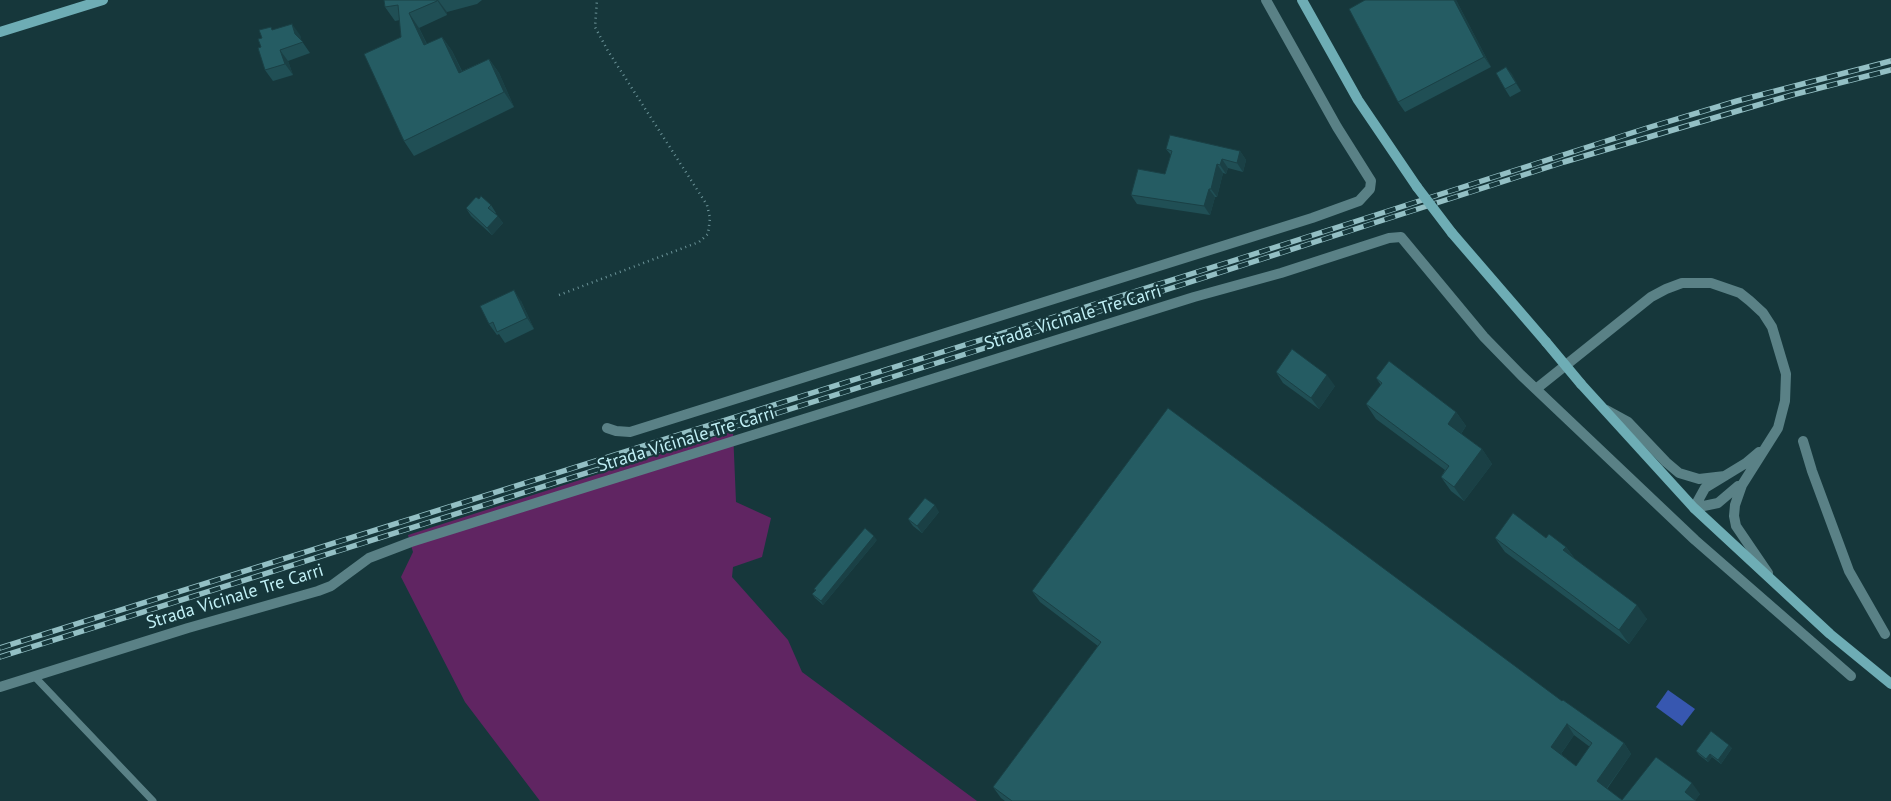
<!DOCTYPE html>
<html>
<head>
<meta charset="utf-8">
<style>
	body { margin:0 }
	canvas { display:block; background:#16373b }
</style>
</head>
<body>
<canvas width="1891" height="801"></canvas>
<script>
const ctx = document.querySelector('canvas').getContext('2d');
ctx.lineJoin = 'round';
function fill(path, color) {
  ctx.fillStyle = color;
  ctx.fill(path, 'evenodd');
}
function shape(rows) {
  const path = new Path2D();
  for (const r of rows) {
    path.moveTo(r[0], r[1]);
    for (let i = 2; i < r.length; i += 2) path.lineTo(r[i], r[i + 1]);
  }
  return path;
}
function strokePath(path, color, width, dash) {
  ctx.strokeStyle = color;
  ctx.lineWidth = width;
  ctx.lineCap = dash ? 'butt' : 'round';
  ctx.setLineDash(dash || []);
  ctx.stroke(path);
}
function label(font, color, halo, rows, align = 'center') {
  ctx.font = font + ' "PT Sans",sans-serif';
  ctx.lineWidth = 5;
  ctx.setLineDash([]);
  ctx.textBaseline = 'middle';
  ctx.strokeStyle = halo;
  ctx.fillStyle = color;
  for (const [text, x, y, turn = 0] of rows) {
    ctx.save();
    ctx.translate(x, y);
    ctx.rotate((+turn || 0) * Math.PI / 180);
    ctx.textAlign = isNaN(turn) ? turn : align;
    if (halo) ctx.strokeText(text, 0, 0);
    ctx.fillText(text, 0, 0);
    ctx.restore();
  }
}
const green = shape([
	[733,431,736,502,771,518,762,557,733,567,732,577,788,640,802,672,977,801,540,801,465,702,401,577,413,552,408,535]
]);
const water = shape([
	[1668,690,1695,709,1682,726,1656,707]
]);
const path = shape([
	[559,295,699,242,708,234,710,218,707,205,608,51,595,27,597,0]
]);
const service = shape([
	[34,676,153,801]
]);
const minor = shape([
	[1536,389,1651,297,1666,289,1682,283,1711,283,1740,293,1750,301,1763,313,1772,327,1786,374,1785,401,1778,428,1742,485,1735,505,1734,516,1736,526,1768,573],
	[1606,410,1628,422,1666,462,1679,473,1699,479,1725,476],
	[607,428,616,431,630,432,1312,218,1359,201,1370,189,1371,181,1337,127,1266,0],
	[1803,441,1812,471,1849,571,1885,634],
	[1694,508,1705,488,1746,463,1759,452],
	[1694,508,1718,503,1738,486],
	[0,687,188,628,318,591,331,586,369,558,411,542,1194,297,1281,273,1389,238,1401,237,1484,337,1521,375,1695,540,1851,676]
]);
const secondary = shape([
	[1302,0,1358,100,1417,187],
	[0,32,103,0],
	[1452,233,1546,342],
	[1581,384,1694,508,1830,634,1891,684]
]);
const rail = shape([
	[0,648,1229,262,1647,128,1737,101,1891,61],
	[0,657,988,347,1564,162,1792,95,1891,70]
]);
const secondaryBridge = shape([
	[1417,187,1452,233],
	[1546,342,1581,384]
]);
const wall = shape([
	[384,0,482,0,477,4,447,12,447,15,419,28,427,44,442,37,452,51,462,71,489,59,499,73,514,107,414,156,404,141,401,37,400,20,395,21,385,7],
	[1365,0,1456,0,1491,67,1405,112,1398,102],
	[273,30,300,35,301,40,310,53,288,61,293,75,273,81,265,70,262,38],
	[1506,67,1521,91,1510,97,1505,89],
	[1166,149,1240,151,1246,160,1243,172,1228,168,1226,174,1223,173,1217,197,1215,197,1210,215,1137,204,1131,195,1165,174,1171,155],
	[479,199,491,205,496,213,495,213,503,223,492,235,471,216,466,208],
	[521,301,534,329,505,343,499,334,497,335,489,324],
	[1276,372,1335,386,1319,409,1283,383],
	[1376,378,1456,412,1466,426,1461,434,1482,449,1492,464,1464,501,1451,491,1441,477,1445,470,1376,419,1366,404,1381,385],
	[939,512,922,533,913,526,908,519],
	[1495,538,1546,538,1566,547,1575,559,1647,619,1629,644,1505,552],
	[877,540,823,605,815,598,812,594,815,591,814,589],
	[1032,591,1562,701,1624,743,1631,754,1607,789,1622,800,1700,794,1695,800,1696,801,1005,801,1001,798,993,787,1098,646,1040,602],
	[1574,735,1590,747,1576,766,1561,754],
	[1732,748,1721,764,1712,757,1708,762,1699,755,1696,751]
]);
const shadedWall = shape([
	[437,0,438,0,447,12,447,15],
	[1454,0,1456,0,1491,67,1484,57],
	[409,13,419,28,434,60,424,45],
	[292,24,300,35,302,42,295,34],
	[442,37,452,51,469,87,459,73],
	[280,50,288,61,293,75,285,64],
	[489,59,499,73,514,107,504,92],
	[1506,67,1512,74,1521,91],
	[1240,151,1246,160,1243,172,1237,163],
	[1222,159,1228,168,1226,174,1220,165],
	[1217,164,1223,173,1217,197,1211,189],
	[1209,189,1215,197,1210,215,1204,206],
	[498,216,503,223,492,235,487,228],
	[514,290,521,301,534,329,527,318],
	[1327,375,1335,386,1319,409,1311,398],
	[1456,412,1466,426,1458,438,1448,424],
	[1482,449,1492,464,1464,501,1454,487],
	[935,505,939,512,922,533,917,526],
	[874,536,877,540,823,605,821,601],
	[1566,547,1576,561,1563,550],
	[1637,605,1647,619,1629,644,1619,630],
	[1567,724,1574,735,1558,758,1551,747],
	[1624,743,1631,754,1604,792,1597,781],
	[1729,745,1732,748,1721,764,1718,760],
	[1710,754,1712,757,1708,762,1706,759],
	[1692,783,1700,794,1695,801,1685,792]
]);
const building = shape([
	[384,0,437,0,437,1,409,13,424,45,442,37,459,73,489,59,504,92,404,141,364,54,401,37,398,5,385,7,384,0],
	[1365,0,1454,0,1484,57,1398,102,1349,9,1365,0],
	[292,24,295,34,303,42,280,50,285,64,265,70,258,48,261,47,258,39,262,38,259,30,271,27,272,30,292,24],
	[1506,67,1516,83,1505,89,1496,73,1506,67],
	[1170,135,1240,151,1237,163,1222,159,1220,165,1217,164,1211,189,1209,189,1204,206,1131,195,1138,169,1165,174,1172,151,1166,149,1170,135],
	[481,196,491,205,488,208,498,216,487,228,466,208,476,197,479,199,481,196],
	[514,290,527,318,497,332,493,322,489,324,480,306,514,290],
	[1292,349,1327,375,1311,398,1276,372,1292,349],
	[1389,361,1456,412,1448,424,1482,449,1454,487,1441,477,1449,466,1366,404,1382,383,1376,378,1389,361],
	[1168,408,1562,701,1563,700,1624,743,1597,781,1622,800,1656,757,1692,783,1685,792,1696,801,1012,801,993,787,1101,642,1032,591,1168,408],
	[1567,724,1592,743,1576,766,1551,747,1567,724],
	[925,498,935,505,917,526,908,519,925,498],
	[1513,513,1546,538,1549,534,1566,547,1563,550,1637,605,1619,630,1495,538,1513,513],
	[865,528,874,536,821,601,812,594,816,590,814,589,865,528],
	[1711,731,1729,745,1718,760,1710,754,1706,759,1696,751,1711,731]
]);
const streetNames = [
	["Strada Vicinale Tre Carri",1073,318,-17],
	["Strada Vicinale Tre Carri",686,440,-17],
	["Strada Vicinale Tre Carri",235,597,-17]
];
fill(green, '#602562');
fill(water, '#3757b0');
strokePath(path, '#6b9398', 2.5, [1, 4]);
strokePath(service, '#5a8186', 7);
strokePath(minor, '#5a8186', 10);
strokePath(secondary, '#6eadb5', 10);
strokePath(rail, '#93bfc4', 5.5);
strokePath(rail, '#16373b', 4, [11]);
strokePath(secondaryBridge, '#6eadb5', 10);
fill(wall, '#204f55');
fill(shadedWall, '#1a4045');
fill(building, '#255c63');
strokePath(building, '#1a4045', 1);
label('18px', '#c1f0f6', '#16373b', streetNames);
</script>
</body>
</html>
